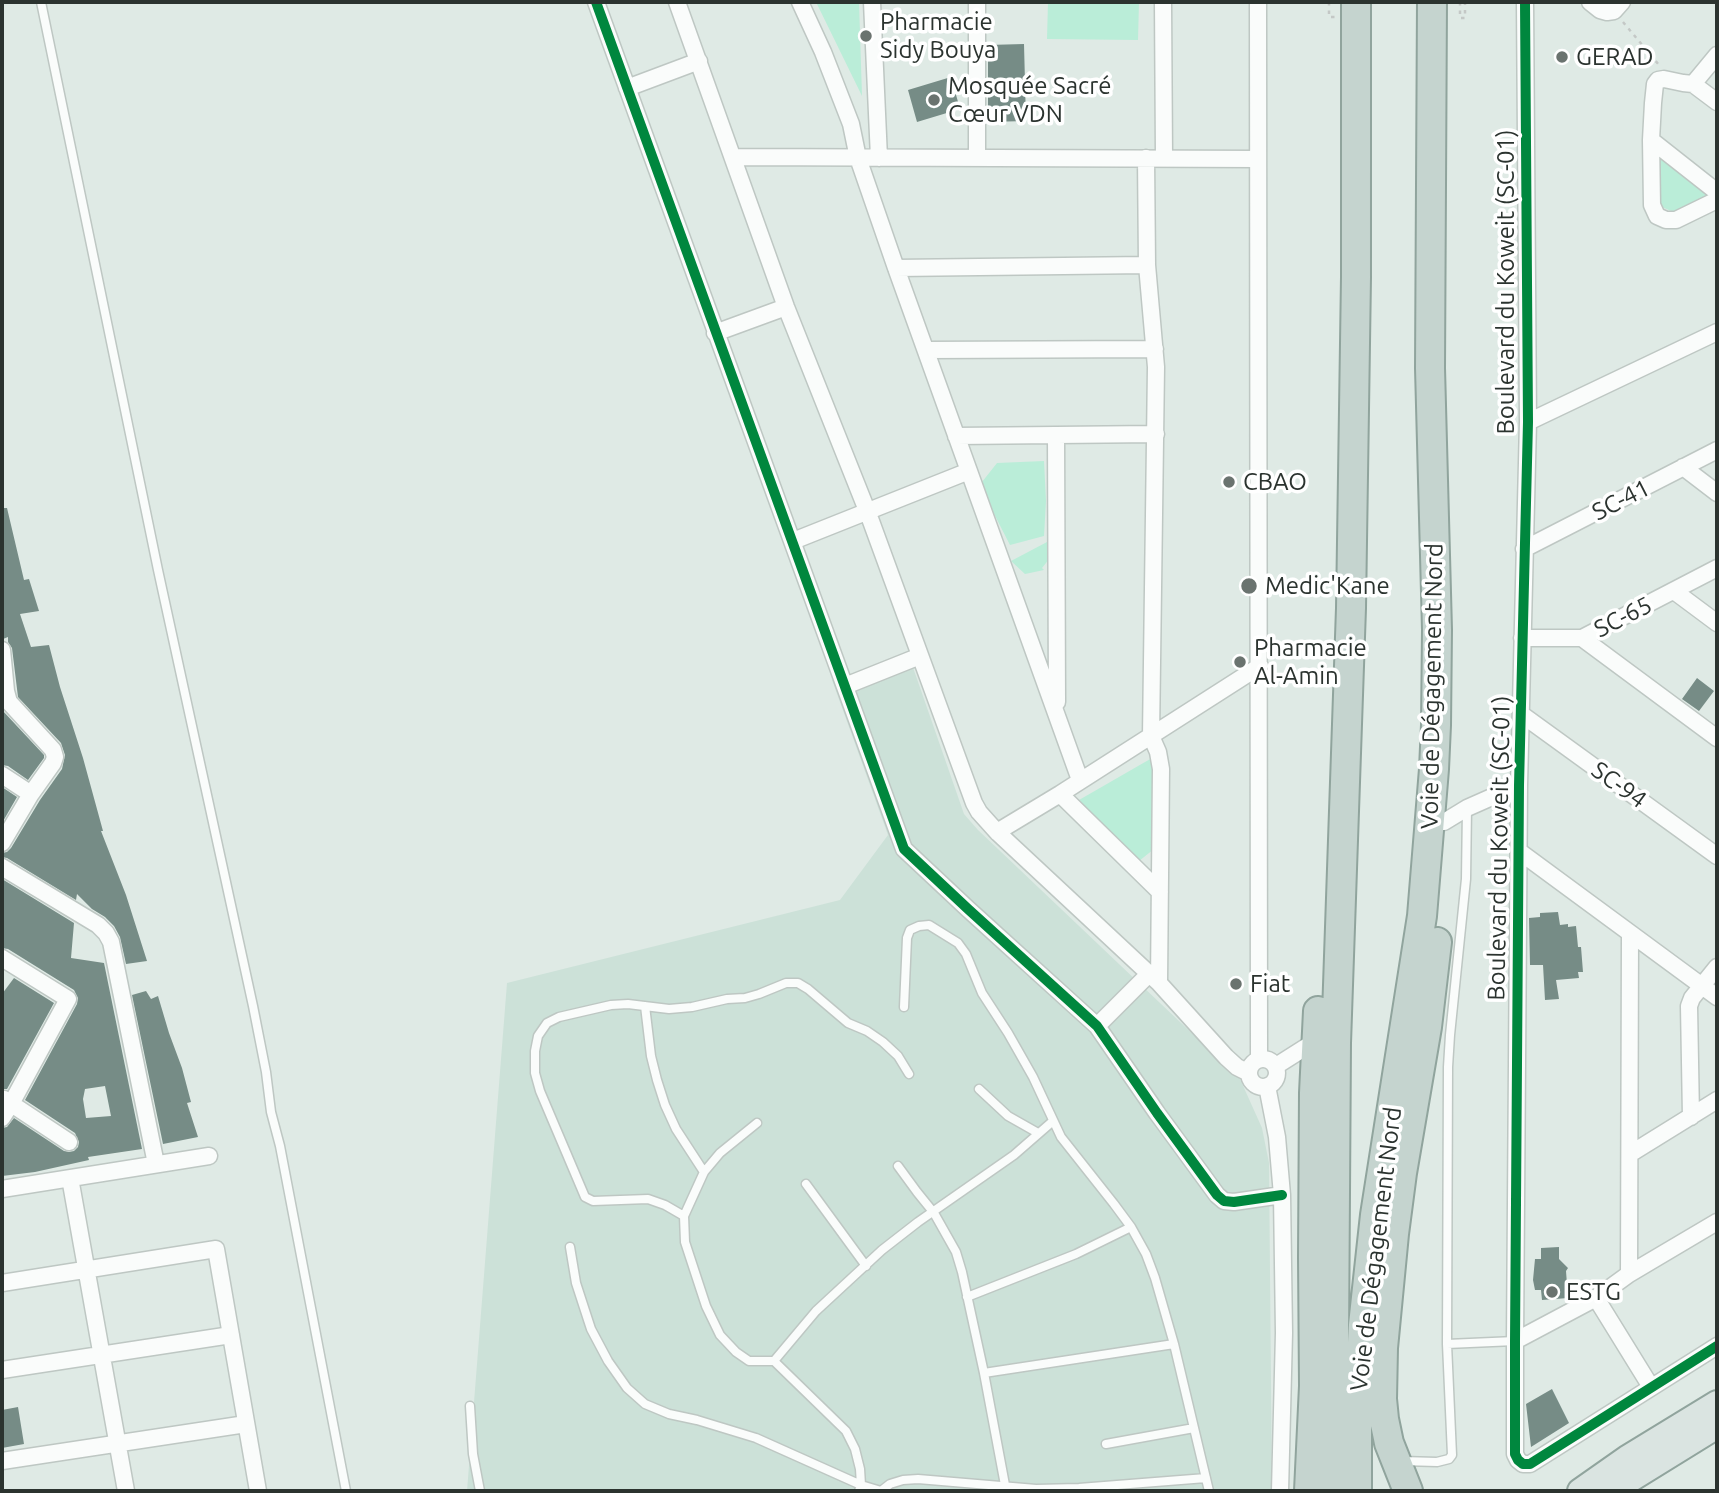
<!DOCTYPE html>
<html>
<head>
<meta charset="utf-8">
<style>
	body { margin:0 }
	#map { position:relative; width:1719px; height:1493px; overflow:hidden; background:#dfeae5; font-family:Ubuntu,sans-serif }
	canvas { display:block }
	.frame { position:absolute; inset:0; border:4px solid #2b332f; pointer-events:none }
</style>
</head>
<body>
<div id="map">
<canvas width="1719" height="1493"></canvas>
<div class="frame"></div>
</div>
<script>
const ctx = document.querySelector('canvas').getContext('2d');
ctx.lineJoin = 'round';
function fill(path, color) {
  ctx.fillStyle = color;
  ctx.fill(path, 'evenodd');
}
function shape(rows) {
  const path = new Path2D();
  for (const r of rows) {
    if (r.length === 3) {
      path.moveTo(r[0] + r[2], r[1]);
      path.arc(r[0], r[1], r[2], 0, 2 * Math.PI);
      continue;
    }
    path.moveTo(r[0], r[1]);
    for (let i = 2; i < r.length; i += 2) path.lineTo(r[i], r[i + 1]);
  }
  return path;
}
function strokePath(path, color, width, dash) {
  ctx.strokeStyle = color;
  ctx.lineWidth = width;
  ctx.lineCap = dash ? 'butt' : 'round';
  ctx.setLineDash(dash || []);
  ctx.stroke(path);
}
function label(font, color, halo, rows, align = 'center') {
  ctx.font = font + ' Ubuntu,sans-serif';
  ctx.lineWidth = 7;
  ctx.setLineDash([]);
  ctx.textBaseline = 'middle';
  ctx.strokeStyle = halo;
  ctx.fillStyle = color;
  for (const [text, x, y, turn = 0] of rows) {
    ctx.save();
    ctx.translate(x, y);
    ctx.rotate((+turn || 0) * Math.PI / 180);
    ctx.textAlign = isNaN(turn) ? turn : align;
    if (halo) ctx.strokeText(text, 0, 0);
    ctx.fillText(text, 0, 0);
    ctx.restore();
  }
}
const built = shape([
	[909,656,964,814,978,830,1240,1079,1262,1128,1269,1163,1272,1491,467,1491,507,983,840,900,888,835,832,680]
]);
const green = shape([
	[816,2,859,2,862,96],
	[1048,2,1139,2,1138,40,1047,39],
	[1661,156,1706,190,1708,195,1701,202,1680,211,1671,211,1660,206,1657,157],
	[1044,461,1046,501,1044,536,1010,545,989,504,982,482,997,463],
	[1047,542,1050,558,1042,568,1044,570,1025,574,1011,561],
	[1152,758,1154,849,1139,861,1079,800]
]);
const building = shape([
	[1024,44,1026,121,988,122,988,45],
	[951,77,960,109,917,122,908,90],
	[2,508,7,508,24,580,29,579,39,611,20,614,31,647,49,645,60,687,83,758,103,831,101,831,126,895,147,961,126,964,120,937,114,926,105,917,92,909,77,894,76,900,7,858,2,857,2,853,7,852,11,848,40,800,62,769,65,755,61,743,18,697,12,648,8,642,8,637,3,639],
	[1697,678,1714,691,1699,711,1682,699],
	[2,710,44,755,44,758,28,780,8,766,2,765],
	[2,787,17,797,2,823],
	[2,879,74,923,71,958,104,963,142,1149,88,1157,89,1160,35,1172,2,1176,2,1128,7,1127,14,1118,64,1151,69,1152,74,1151,78,1147,79,1142,75,1133,25,1100,77,1004,78,998,74,990,8,949,2,948],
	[105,1086,111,1116,86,1118,83,1099,85,1089],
	[1558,912,1560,925,1568,924,1568,927,1576,926,1578,947,1581,947,1583,972,1578,972,1579,978,1556,980,1559,999,1545,1000,1543,965,1530,965,1529,918,1540,917,1540,913],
	[14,978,54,1003,7,1089,2,1089,2,994],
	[146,991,151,999,158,996,169,1033,182,1068,191,1102,187,1103,198,1137,163,1144,132,995],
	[1559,1247,1559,1259,1568,1268,1566,1271,1568,1298,1542,1300,1541,1290,1535,1290,1533,1280,1535,1259,1541,1259,1541,1248],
	[1552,1389,1569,1423,1531,1447,1526,1404],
	[18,1407,24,1444,2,1448,2,1410]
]);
const path = shape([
	[1329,2,1329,17,1335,17],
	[1460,2,1460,18,1465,18,1465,2],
	[1623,22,1659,65]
]);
const lane = shape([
	[41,2,158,570,253,1006,266,1072,271,1112,280,1146,346,1491],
	[645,1006,651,1056,657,1080,665,1105,676,1129,704,1172],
	[904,1007,907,938,910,930,919,926,929,925,958,943,966,954,982,993,1008,1033,1033,1077,1061,1137,1114,1204,1131,1227,1146,1254,1155,1278,1174,1344,1209,1491],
	[979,1089,1008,1116,1038,1133],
	[757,1123,720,1153,704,1172,684,1216,685,1242,706,1306,720,1335,736,1352,749,1361,774,1361,846,1431,855,1449,860,1469,861,1485,859,1491],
	[898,1166,917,1192,934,1213,956,1252,962,1272,984,1373,1005,1485],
	[806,1184,866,1266],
	[684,1216,665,1205,648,1199,593,1201,585,1197,540,1091,535,1073,535,1051,538,1036,547,1023,559,1017,611,1005,628,1004,669,1009,692,1007,727,999,745,998,759,994,786,983,798,983,808,989,848,1023,867,1031,883,1042,898,1056,909,1074],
	[570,1247,576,1283,591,1329,608,1361,627,1388,645,1404,669,1414,697,1420,756,1438,861,1485,881,1491],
	[967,1297,1076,1254,1131,1227],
	[1447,1344,1515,1341],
	[774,1361,816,1311,882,1250,918,1222,1014,1155,1053,1121],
	[984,1373,1174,1344],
	[470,1406,473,1454,480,1491],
	[1106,1444,1194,1428],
	[1402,1461,1437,1462,1449,1459,1452,1455,1447,1344,1448,1067,1450,1035,1466,879,1467,808],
	[881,1491,890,1484,903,1480,918,1479,1036,1489,1079,1488,1206,1478]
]);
const street = shape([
	[596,2,904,849,968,909,1097,1026,1157,1113,1217,1195,1224,1201,1234,1202,1282,1195],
	[677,2,786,307,868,513,974,803,979,812,997,832,1159,983,1226,1057,1237,1067,1249,1073],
	[800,2,823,52,851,124,858,158,896,268,1080,780],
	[872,2,879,158],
	[1163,2,1164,158],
	[1258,2,1259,1059],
	[1525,2,1528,422,1519,785,1515,1341,1515,1454,1518,1460,1523,1464,1530,1464,1717,1346],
	[1590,2,1600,10,1607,12,1614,11,1622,2],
	[1693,84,1717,55],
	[627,88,699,61],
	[1717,102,1693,84,1683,83,1664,79,1658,80,1655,84,1653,103,1651,140,1652,205,1657,216,1666,220,1676,220,1717,200],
	[1651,140,1717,192],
	[734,157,1258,159],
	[977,158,977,2],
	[1146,158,1147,265,1156,367,1151,736,1158,752,1161,769,1159,983],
	[896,268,1147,265],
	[715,333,786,307],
	[926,350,1155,349],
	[1528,422,1717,332],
	[1056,435,1057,702],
	[956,436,1156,434],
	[1683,467,1717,493],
	[793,541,969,471],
	[1524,549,1717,450],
	[1674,591,1717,623],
	[1522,638,1582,638,1717,568],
	[1582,638,1717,738],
	[2,650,6,691,9,702,53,750,55,757,53,763,31,794,2,843],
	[845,686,920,656],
	[1521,714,1717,856],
	[2,775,31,794],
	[1060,794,1160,892],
	[1444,822,1467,808,1519,785],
	[997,832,1060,794,1260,666],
	[1520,852,1717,997],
	[2,867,98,925,106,933,111,942,156,1164],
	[2,958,68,999,11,1104,2,1118],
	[1097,1026,1149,974],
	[1263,1073,14],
	[1276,1066,1317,1040],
	[1267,1086,1277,1137,1282,1195,1284,1333,1280,1491],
	[4,1099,69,1142],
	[1691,1117,1689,1006,1692,998,1717,967],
	[1630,1154,1717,1100],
	[70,1178,126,1491],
	[2,1189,209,1156],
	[1629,1274,1630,934],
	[2,1283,216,1249,258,1491],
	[1596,1298,1651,1387],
	[1515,1341,1596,1298,1629,1274,1717,1222],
	[2,1370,231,1335],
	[2,1461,246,1424]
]);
const primary = shape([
	[1580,1491,1627,1458,1717,1403],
	[1612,1491,1717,1426]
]);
const highway = shape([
	[1309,1491,1314,1386,1313,1257,1314,1093,1318,1011],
	[1333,1491,1336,1043,1351,608,1356,277,1356,2],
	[1357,1491,1357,1430,1363,1325,1375,1215,1422,916,1434,769,1436,725,1437,630,1430,368,1432,2],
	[1408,1491,1389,1443,1384,1419,1382,1399,1383,1348,1394,1234,1402,1173,1427,1027,1437,942]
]);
const cycleway = shape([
	[596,2,904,849,968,909,1097,1026,1157,1113,1217,1195,1224,1201,1234,1202,1282,1195],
	[1525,2,1528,422,1519,785,1515,1341,1515,1454,1518,1460,1523,1464,1530,1464,1717,1346]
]);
const markers = [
	[866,36,7,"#6a736f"],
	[1562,57,7,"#6a736f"],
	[934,100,7,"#6a736f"],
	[1229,482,7,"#6a736f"],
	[1249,586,9,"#6a736f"],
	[1240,662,7,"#6a736f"],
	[1236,984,7,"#6a736f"],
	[1552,1292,7,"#6a736f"]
];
const poiNames = [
	["Pharmacie",880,22],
	["Sidy Bouya",880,50],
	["GERAD",1576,57],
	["Mosquée Sacré",948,86],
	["Cœur VDN",948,114],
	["CBAO",1243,482],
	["Medic'Kane",1265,586],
	["Pharmacie",1254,648],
	["Al-Amin",1254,676],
	["Fiat",1250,984],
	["ESTG",1566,1292]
];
const streetNames = [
	["Boulevard du Koweit (SC-01)",1506,282,-90],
	["SC-41",1621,500,-27],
	["SC-65",1623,617,-27],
	["Voie de Dégagement Nord",1432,686,-89],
	["SC-94",1619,785,36],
	["Boulevard du Koweit (SC-01)",1499,848,-89],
	["Voie de Dégagement Nord",1376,1249,-83]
];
fill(built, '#cce1d8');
fill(green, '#baedd8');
fill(building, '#768c86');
strokePath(lane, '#bec7c3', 11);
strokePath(street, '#bec7c3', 19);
strokePath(primary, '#90a49d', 28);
strokePath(highway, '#90a49d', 32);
strokePath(path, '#c4c8c6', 2.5, [3.5, 5]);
strokePath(lane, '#fafcfb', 8);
strokePath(street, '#fafcfb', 16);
strokePath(primary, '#dae4e1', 24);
strokePath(highway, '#c5d4cf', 28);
strokePath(cycleway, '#00873e', 10);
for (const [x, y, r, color] of markers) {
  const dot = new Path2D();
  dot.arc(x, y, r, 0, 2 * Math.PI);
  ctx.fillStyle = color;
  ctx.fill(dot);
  strokePath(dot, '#fff', 2.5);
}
label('24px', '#2b332f', '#fff', poiNames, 'left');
label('24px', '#2b332f', '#fff', streetNames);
</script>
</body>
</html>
